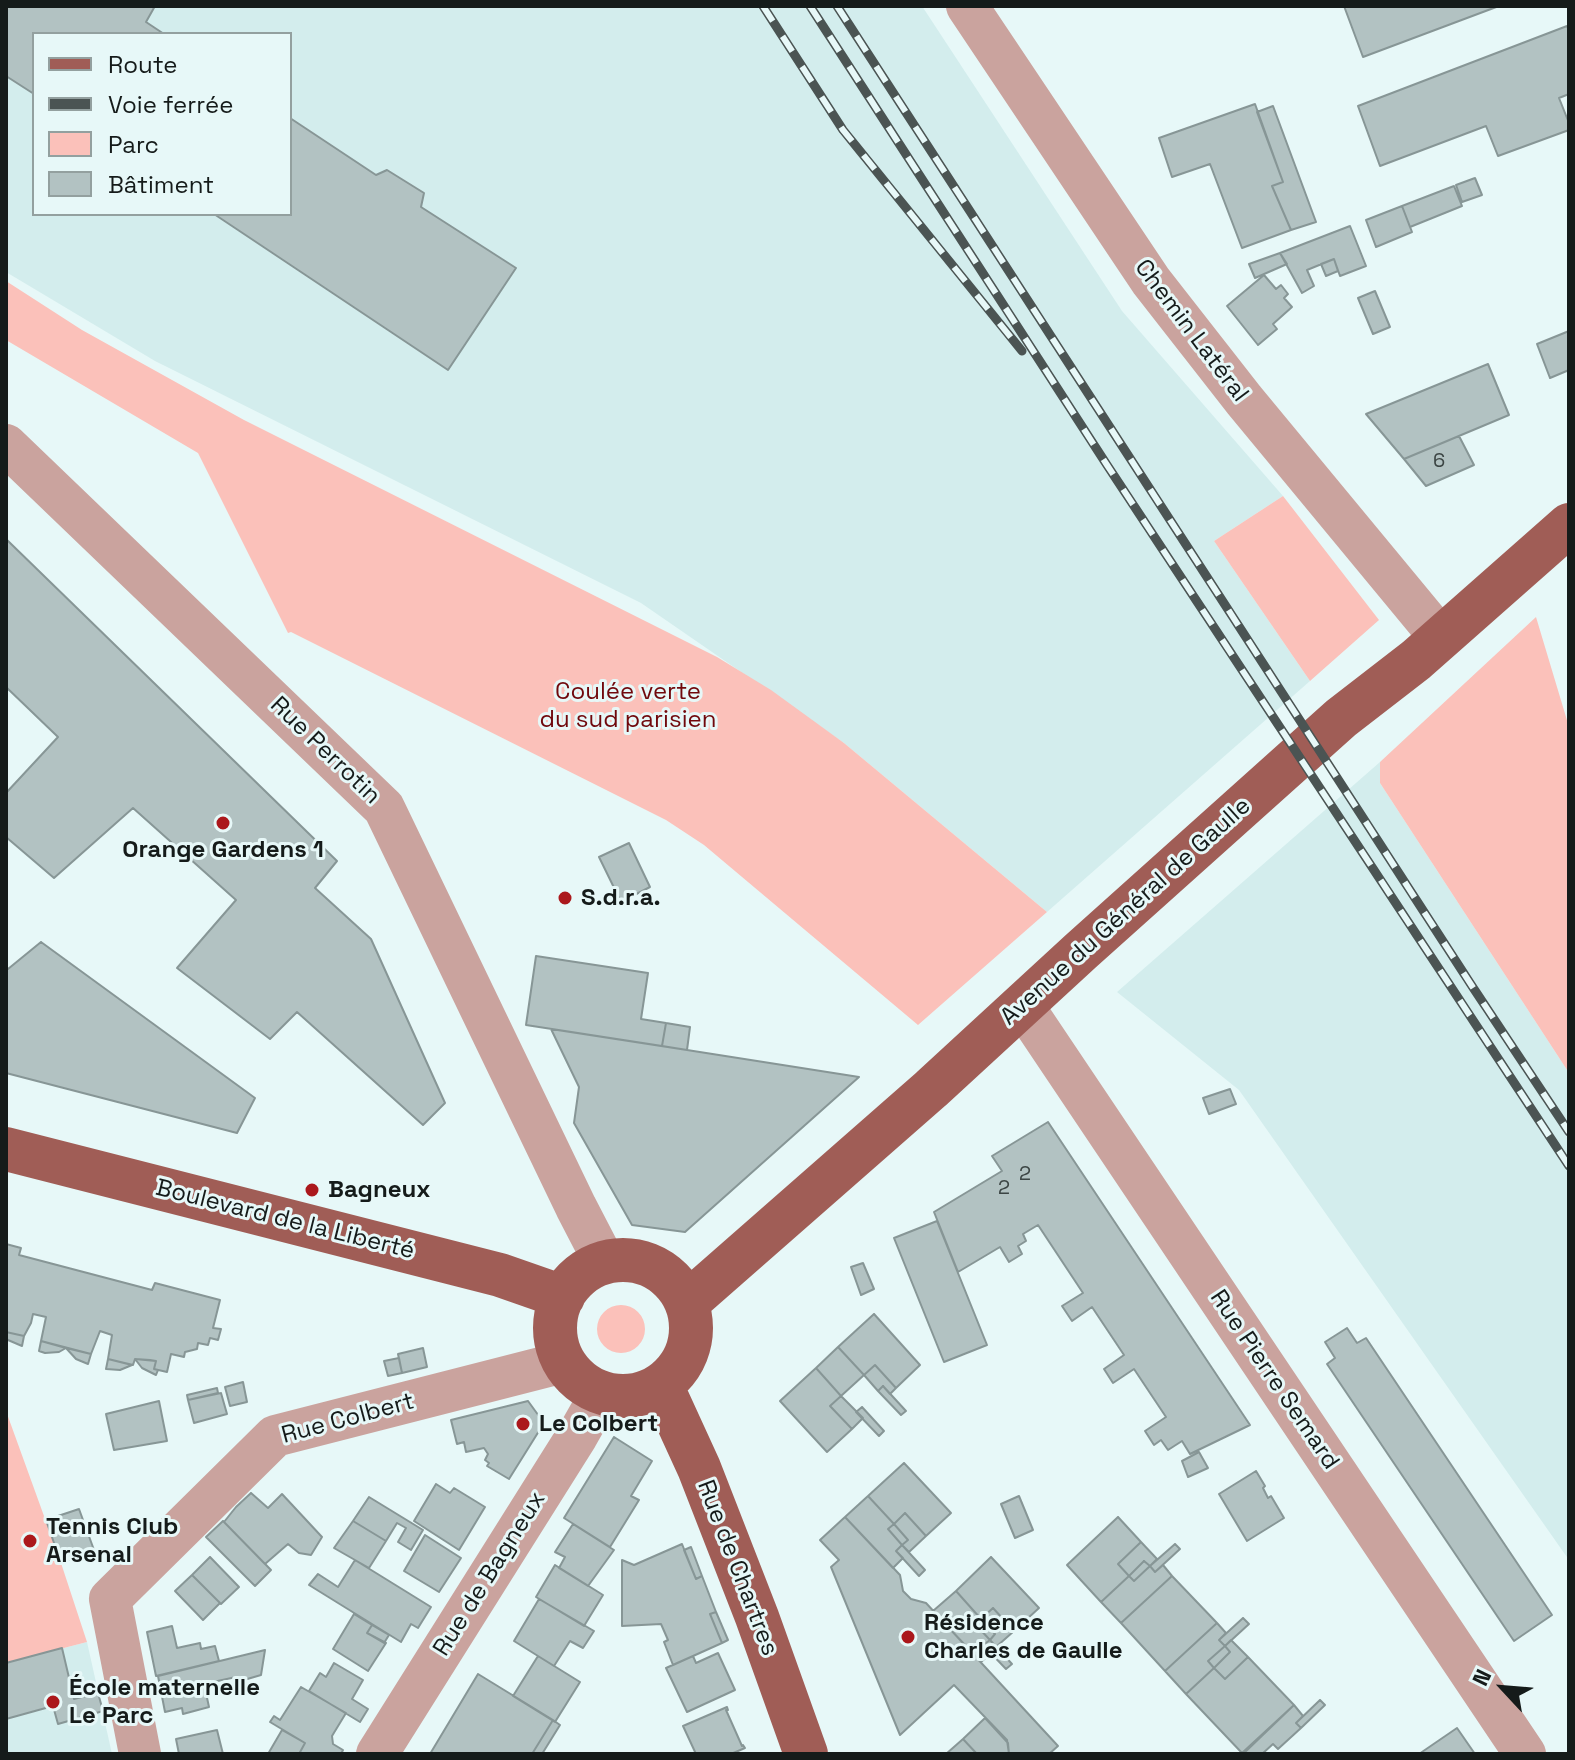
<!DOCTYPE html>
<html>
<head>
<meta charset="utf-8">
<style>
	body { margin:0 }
	#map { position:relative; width:1575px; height:1760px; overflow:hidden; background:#e7f8f8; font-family:"Space Grotesk",sans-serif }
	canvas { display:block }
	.frame { position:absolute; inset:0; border:8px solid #151b1a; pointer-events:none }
	.legend { position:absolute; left:32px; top:32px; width:260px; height:184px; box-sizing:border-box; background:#e7f8f8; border:2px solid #93a09f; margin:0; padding:10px 14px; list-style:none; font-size:24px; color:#151b1a }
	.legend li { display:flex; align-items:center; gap:16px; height:40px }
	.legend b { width:40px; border:2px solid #93a09f }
	.north { position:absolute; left:1463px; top:1648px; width:80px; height:80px; -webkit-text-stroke:6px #e7f8f8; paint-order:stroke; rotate:296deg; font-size:22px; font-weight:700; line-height:32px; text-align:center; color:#151b1a }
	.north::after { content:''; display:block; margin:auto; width:28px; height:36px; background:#151b1a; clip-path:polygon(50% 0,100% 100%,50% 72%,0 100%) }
</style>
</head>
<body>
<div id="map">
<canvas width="1575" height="1760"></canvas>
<div class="frame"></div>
<ul class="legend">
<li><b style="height:10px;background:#a05d56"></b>Route</li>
<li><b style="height:10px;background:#4b5453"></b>Voie ferrée</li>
<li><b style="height:22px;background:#fbc1ba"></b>Parc</li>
<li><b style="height:22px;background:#b2c2c2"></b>Bâtiment</li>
</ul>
<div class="north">N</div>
</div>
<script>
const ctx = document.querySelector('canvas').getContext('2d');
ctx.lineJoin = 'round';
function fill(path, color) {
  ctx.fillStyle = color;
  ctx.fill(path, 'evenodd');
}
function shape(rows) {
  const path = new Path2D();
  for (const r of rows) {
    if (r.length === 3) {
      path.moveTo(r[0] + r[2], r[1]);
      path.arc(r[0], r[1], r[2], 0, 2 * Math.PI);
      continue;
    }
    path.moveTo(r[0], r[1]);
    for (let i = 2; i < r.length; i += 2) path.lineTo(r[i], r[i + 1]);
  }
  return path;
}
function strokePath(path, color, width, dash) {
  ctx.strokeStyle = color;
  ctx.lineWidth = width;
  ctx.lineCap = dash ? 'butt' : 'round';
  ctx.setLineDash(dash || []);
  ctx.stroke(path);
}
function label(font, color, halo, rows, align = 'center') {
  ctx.font = font + ' "Space Grotesk",sans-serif';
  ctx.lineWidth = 6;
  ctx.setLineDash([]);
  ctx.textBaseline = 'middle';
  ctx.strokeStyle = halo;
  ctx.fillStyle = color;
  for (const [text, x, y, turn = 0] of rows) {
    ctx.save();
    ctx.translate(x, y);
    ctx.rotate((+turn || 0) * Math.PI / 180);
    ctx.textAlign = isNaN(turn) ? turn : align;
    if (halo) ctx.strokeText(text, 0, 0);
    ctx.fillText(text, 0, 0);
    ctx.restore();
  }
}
const built = shape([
	[6,6,922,6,1122,311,1283,496,1214,541,1310,681,1047,912,844,743,641,603,155,361,6,272],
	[34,34,290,34,290,214,34,214],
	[1380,762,1380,783,1569,1073,1569,1560,1239,1090,1117,992],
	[87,1642,112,1754,6,1754,6,1663]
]);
const green = shape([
	[6,281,82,330,244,420,717,657,771,690,844,743,1047,912,918,1025,704,845,666,820,291,632,288,633,198,453,6,340],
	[1283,496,1379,620,1310,681,1214,541],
	[1536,617,1569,727,1569,1073,1380,783,1380,762],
	[621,1329,24],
	[6,1411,61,1563,87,1642,6,1663]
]);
const building = shape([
	[6,6,155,6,146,22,164,34,34,34,34,94,6,76,6,6],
	[1344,6,1499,6,1363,57,1344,6],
	[1567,26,1569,31,1569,94,1559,98,1569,123,1569,130,1498,156,1486,126,1380,166,1358,106,1567,26],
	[1255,104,1283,182,1272,186,1291,230,1242,248,1210,164,1172,177,1159,138,1255,104],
	[1273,106,1316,222,1291,230,1272,186,1283,182,1257,112,1273,106],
	[290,118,376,175,387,170,424,193,421,207,516,268,448,370,214,214,290,214,290,118],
	[1475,178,1482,195,1462,202,1456,185,1475,178],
	[1454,186,1462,206,1410,227,1402,206,1454,186],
	[1402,206,1412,232,1376,247,1366,220,1402,206],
	[1350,226,1366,266,1340,276,1334,259,1307,270,1314,286,1302,293,1280,253,1350,226],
	[1280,253,1287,264,1255,278,1249,264,1280,253],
	[1334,259,1338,271,1326,276,1321,264,1334,259],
	[1264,275,1276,289,1281,285,1288,294,1284,298,1292,307,1273,324,1277,329,1258,345,1227,306,1264,275],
	[1375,291,1390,327,1373,334,1358,298,1375,291],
	[1569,331,1569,370,1550,378,1537,344,1569,331],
	[1488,364,1509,415,1404,459,1366,414,1488,364],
	[1459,436,1474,465,1426,486,1404,459,1459,436],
	[6,539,337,861,315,888,371,939,445,1103,423,1125,297,1012,270,1039,177,968,236,900,133,808,54,878,6,837,6,793,58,737,6,687,6,539],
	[629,843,650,887,621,902,599,857,629,843],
	[41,942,255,1098,237,1133,6,1073,6,968,8,969,41,942],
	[536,956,648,973,641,1019,666,1023,662,1046,526,1025,536,956],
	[666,1023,690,1027,687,1050,662,1046,666,1023],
	[551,1029,687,1050,859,1077,685,1232,632,1225,574,1123,579,1087,551,1029],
	[1230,1089,1236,1104,1209,1114,1203,1098,1230,1089],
	[1048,1122,1250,1425,1190,1454,1182,1441,1168,1450,1161,1440,1154,1445,1145,1431,1166,1417,1134,1369,1113,1383,1104,1369,1124,1355,1092,1307,1072,1321,1062,1306,1083,1293,1038,1225,1023,1234,1026,1241,1018,1246,1022,1254,1009,1262,1000,1247,958,1272,934,1212,1002,1171,992,1156,1048,1122],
	[937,1221,987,1345,944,1362,894,1238,937,1221],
	[6,1244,21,1248,19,1255,152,1290,155,1283,220,1300,213,1328,221,1329,218,1340,210,1338,208,1345,198,1343,197,1349,185,1352,184,1357,171,1354,167,1372,154,1369,156,1361,150,1360,135,1359,133,1365,108,1359,112,1335,100,1331,91,1354,41,1341,46,1317,33,1314,31,1323,24,1336,6,1332,6,1244],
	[863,1263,874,1289,861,1295,851,1267,863,1263],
	[874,1314,920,1365,896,1388,875,1365,864,1375,838,1347,874,1314],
	[1347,1328,1357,1343,1366,1338,1552,1615,1514,1641,1327,1364,1335,1358,1325,1342,1347,1328],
	[6,1332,24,1336,22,1346,8,1340,6,1338,6,1332],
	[41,1341,66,1348,59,1352,45,1353,39,1351,41,1341],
	[838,1347,864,1375,841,1396,816,1368,838,1347],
	[66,1348,91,1354,88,1364,76,1359,66,1348],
	[423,1348,427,1367,402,1373,398,1354,423,1348],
	[399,1358,402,1373,388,1376,384,1361,399,1358],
	[108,1359,132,1365,120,1370,106,1369,108,1359],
	[135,1359,156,1361,154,1369,158,1370,156,1375,142,1368,135,1359],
	[875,1365,896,1388,890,1394,883,1386,878,1391,864,1375,875,1365],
	[816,1368,841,1396,830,1406,852,1429,827,1452,780,1401,816,1368],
	[243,1382,247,1402,230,1406,225,1387,243,1382],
	[883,1386,906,1411,901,1415,878,1391,883,1386],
	[217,1388,218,1393,188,1400,187,1395,217,1388],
	[221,1393,227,1414,194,1423,188,1400,221,1393],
	[841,1396,863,1418,852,1429,830,1406,841,1396],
	[159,1401,167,1441,114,1450,106,1414,159,1401],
	[528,1401,544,1423,509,1479,487,1466,489,1463,485,1460,488,1454,484,1448,466,1452,464,1442,457,1444,451,1420,528,1401],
	[862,1407,884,1431,879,1436,856,1412,862,1407],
	[614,1437,652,1461,631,1496,639,1500,610,1547,564,1518,614,1437],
	[1199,1452,1208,1468,1188,1477,1182,1461,1199,1452],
	[904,1463,951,1513,926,1536,905,1513,894,1524,868,1496,904,1463],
	[1256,1471,1265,1486,1263,1488,1268,1498,1271,1496,1284,1518,1247,1541,1219,1494,1256,1471],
	[436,1484,450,1493,454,1488,485,1507,459,1550,414,1521,436,1484],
	[251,1493,268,1508,282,1494,322,1537,311,1555,299,1553,288,1544,265,1564,224,1522,236,1507,251,1493],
	[868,1496,894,1524,888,1529,902,1545,896,1551,903,1558,893,1568,845,1517,868,1496],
	[1019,1496,1033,1530,1015,1538,1001,1504,1019,1496],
	[369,1497,423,1530,411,1550,398,1542,406,1528,397,1523,386,1541,353,1521,369,1497],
	[79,1509,94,1550,61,1563,46,1520,79,1509],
	[905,1513,926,1536,909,1552,902,1545,908,1540,894,1524,905,1513],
	[845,1517,900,1575,903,1591,911,1599,926,1603,1058,1746,1049,1754,1009,1754,1007,1740,954,1685,900,1735,831,1567,839,1560,820,1540,845,1517],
	[1118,1517,1141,1542,1118,1564,1129,1576,1101,1602,1067,1565,1118,1517],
	[223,1521,271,1570,255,1586,206,1537,223,1521],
	[353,1521,386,1541,369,1568,334,1548,353,1521],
	[573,1524,614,1550,588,1586,559,1568,565,1557,555,1552,573,1524],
	[894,1524,908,1540,902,1545,888,1529,894,1524],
	[425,1535,461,1558,439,1592,404,1571,425,1535],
	[1141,1542,1157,1559,1150,1566,1144,1561,1129,1576,1118,1564,1141,1542],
	[682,1544,696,1579,702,1576,716,1612,710,1614,722,1643,673,1665,664,1642,668,1640,661,1624,622,1626,622,1560,634,1565,682,1544],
	[1175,1544,1180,1549,1155,1572,1150,1566,1175,1544],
	[902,1545,925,1570,919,1576,896,1551,902,1545],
	[691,1547,702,1576,696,1579,684,1550,691,1547],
	[210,1557,239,1587,221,1604,192,1575,210,1557],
	[991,1557,1039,1608,1014,1631,993,1608,981,1619,956,1591,991,1557],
	[355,1560,431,1607,418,1628,411,1624,401,1642,309,1585,318,1574,338,1587,355,1560],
	[1144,1561,1150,1566,1134,1581,1129,1576,1144,1561],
	[555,1565,603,1595,584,1626,536,1597,555,1565],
	[1163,1565,1172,1576,1121,1623,1101,1602,1129,1576,1134,1581,1150,1566,1155,1572,1163,1565],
	[192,1575,220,1603,203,1620,175,1591,192,1575],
	[1172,1576,1217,1623,1165,1671,1121,1623,1172,1576],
	[956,1591,981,1619,975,1624,990,1640,983,1645,991,1653,981,1662,933,1611,956,1591],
	[539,1599,594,1631,583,1648,570,1641,554,1666,514,1641,539,1599],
	[993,1608,1014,1631,996,1647,990,1640,995,1634,981,1619,993,1608],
	[716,1612,728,1640,722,1643,710,1614,716,1612],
	[354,1614,372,1625,367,1633,386,1643,368,1671,333,1649,354,1614],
	[1243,1618,1249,1624,1225,1646,1219,1640,1243,1618],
	[981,1619,995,1634,990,1640,975,1624,981,1619],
	[1217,1623,1226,1633,1219,1640,1225,1646,1208,1661,1214,1668,1186,1694,1165,1671,1217,1623],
	[372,1625,389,1635,384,1643,367,1633,372,1625],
	[172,1626,177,1648,200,1643,201,1649,215,1646,219,1661,156,1676,147,1632,172,1626],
	[990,1640,1012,1664,1006,1669,983,1645,990,1640],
	[1231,1640,1248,1657,1225,1679,1214,1668,1230,1652,1225,1646,1231,1640],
	[1225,1646,1230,1652,1214,1668,1208,1661,1225,1646],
	[62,1648,74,1699,98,1693,103,1711,58,1724,53,1706,6,1719,6,1663,62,1648],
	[265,1650,261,1675,237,1682,236,1677,204,1684,209,1707,183,1714,182,1708,165,1712,158,1676,265,1650],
	[718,1653,735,1690,687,1712,666,1668,693,1656,696,1663,718,1653],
	[538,1656,580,1682,555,1722,513,1696,538,1656],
	[1248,1657,1294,1705,1242,1753,1186,1694,1214,1668,1225,1679,1248,1657],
	[334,1663,363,1680,352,1699,368,1709,360,1722,309,1691,320,1673,326,1677,334,1663],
	[478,1674,553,1720,532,1754,430,1754,478,1674],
	[301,1687,346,1713,332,1736,333,1744,343,1750,341,1754,299,1754,305,1743,270,1722,274,1716,280,1720,301,1687],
	[1320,1700,1325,1705,1301,1728,1296,1723,1320,1700],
	[1294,1705,1303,1716,1296,1723,1301,1728,1278,1749,1273,1744,1262,1754,1243,1754,1294,1705],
	[727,1707,728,1710,726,1710,742,1746,743,1745,745,1748,731,1754,696,1754,683,1726,727,1707],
	[985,1718,1008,1743,1009,1754,977,1754,963,1739,985,1718],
	[553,1720,560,1725,542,1754,532,1754,553,1720],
	[1457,1728,1475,1754,1419,1754,1457,1728],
	[217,1730,223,1754,179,1754,176,1739,217,1730],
	[282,1730,305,1743,299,1754,268,1754,282,1730],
	[963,1739,977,1754,946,1754,963,1739]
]);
const minor = shape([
	[967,6,1151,281,1244,400,1440,637],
	[6,445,384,808,576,1207,604,1261],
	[1023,1006,1525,1754],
	[140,1754,110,1599,275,1436,564,1362],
	[377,1754,577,1436,602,1392]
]);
const major = shape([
	[6,1149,500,1275,563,1297],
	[623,1328,68],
	[687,1303,931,1089,1081,951,1341,718,1416,660,1569,525],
	[661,1385,699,1468,757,1617,806,1754]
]);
const rail = shape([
	[763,6,843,130,1022,351],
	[810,6,1107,465,1569,1166],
	[837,6,1472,986,1569,1132]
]);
const markers = [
	[223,823,8,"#ab181c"],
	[565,898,8,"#ab181c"],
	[312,1190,8,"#ab181c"],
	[523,1424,8,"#ab181c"],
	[30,1541,8,"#ab181c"],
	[908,1637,8,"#ab181c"],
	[53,1702,8,"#ab181c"]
];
const numberNames = [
	["6",1439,462],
	["2",1025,1175],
	["2",1004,1189]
];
const streetNames = [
	["Chemin Latéral",1191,331,53],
	["Rue Perrotin",325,751,44],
	["Avenue du Général de Gaulle",1126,912,-42],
	["Boulevard de la Liberté",285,1220,14],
	["Rue Pierre Semard",1274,1380,56],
	["Rue Colbert",348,1419,-15],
	["Rue de Chartres",737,1568,69],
	["Rue de Bagneux",490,1574,-58]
];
const parkNames = [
	["Coulée verte",628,692],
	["du sud parisien",628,720]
];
const poiNames = [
	["Orange Gardens 1",223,850,"center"],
	["S.d.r.a.",581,898],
	["Bagneux",328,1190],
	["Le Colbert",539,1424],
	["Tennis Club",46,1527],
	["Arsenal",46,1555],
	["Résidence",924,1623],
	["Charles de Gaulle",924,1651],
	["École maternelle",69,1688],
	["Le Parc",69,1716]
];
fill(built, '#d3eded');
fill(green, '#fbc1ba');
fill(building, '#b2c2c2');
strokePath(building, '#879696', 2);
strokePath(minor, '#caa39e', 42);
strokePath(major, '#a05d56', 44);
strokePath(rail, '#4b5453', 9);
strokePath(rail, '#e7f8f8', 6, [18]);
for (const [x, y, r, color] of markers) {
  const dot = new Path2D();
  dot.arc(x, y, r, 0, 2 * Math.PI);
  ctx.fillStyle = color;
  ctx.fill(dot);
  strokePath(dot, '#e7f8f8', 3);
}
label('20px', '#3c4544', null, numberNames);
label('24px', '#151b1a', '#e7f8f8', streetNames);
label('24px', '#70080c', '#e7f8f8', parkNames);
label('bold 24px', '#151b1a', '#e7f8f8', poiNames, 'left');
</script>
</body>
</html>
